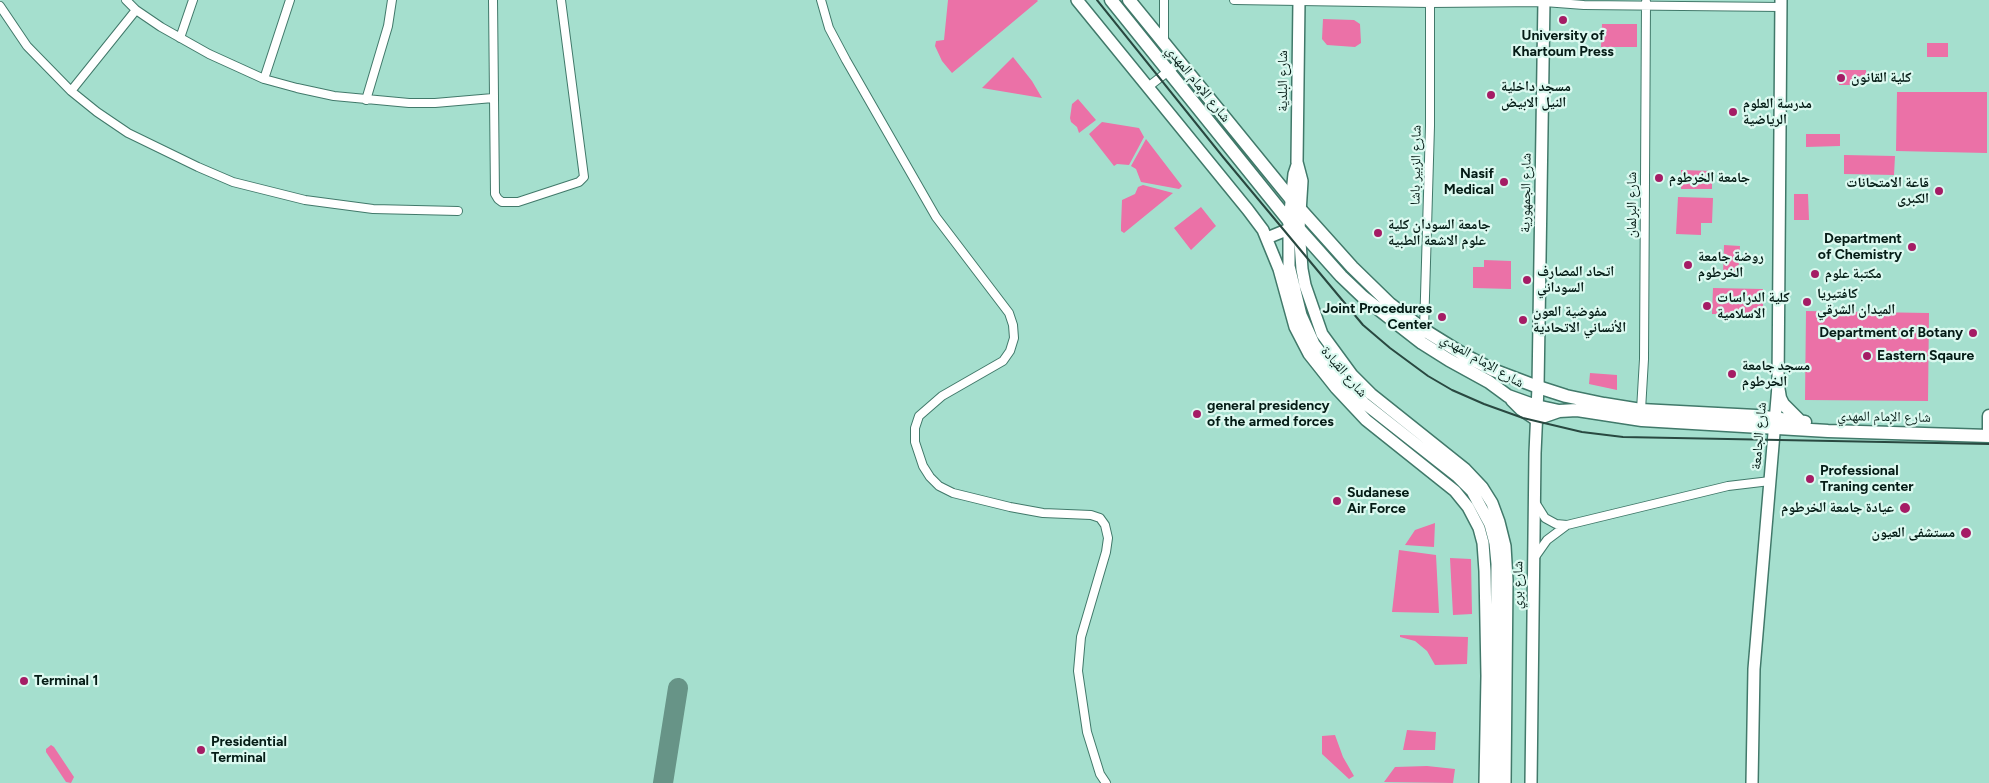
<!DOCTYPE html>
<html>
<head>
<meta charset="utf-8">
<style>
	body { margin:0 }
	canvas { display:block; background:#a5dfce }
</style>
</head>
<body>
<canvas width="1989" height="783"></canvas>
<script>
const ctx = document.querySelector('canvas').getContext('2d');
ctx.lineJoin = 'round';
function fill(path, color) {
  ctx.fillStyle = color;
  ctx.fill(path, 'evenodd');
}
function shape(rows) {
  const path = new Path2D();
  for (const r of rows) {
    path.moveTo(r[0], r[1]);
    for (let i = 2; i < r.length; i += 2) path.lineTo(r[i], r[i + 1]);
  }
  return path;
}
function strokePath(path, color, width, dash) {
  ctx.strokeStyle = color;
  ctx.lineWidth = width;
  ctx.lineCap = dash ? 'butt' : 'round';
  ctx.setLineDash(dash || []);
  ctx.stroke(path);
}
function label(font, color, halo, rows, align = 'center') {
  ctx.font = font + ' Figtree,"Noto Naskh Arabic",sans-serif';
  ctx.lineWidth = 4.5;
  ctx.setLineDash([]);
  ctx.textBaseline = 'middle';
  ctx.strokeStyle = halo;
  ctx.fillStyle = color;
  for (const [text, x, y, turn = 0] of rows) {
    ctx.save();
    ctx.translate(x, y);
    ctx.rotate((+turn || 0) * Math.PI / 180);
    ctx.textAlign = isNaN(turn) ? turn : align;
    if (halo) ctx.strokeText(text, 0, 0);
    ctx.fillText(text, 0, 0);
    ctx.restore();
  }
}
const green = shape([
	[948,0,1037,0,1038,1,952,73,942,61,935,46,936,41,944,40],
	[1323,19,1354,20,1360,24,1361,43,1355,47,1327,45,1322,39],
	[1602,24,1637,24,1637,47,1601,47],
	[1927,43,1948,43,1948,57,1927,57],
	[1013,57,1032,81,1042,98,982,88],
	[1839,70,1866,70,1866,85,1839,85],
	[1897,92,1987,92,1987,153,1896,151],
	[1078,99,1096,120,1079,133,1077,127,1071,122,1070,118,1072,104],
	[1102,122,1139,128,1144,137,1129,165,1117,164,1114,166,1089,134],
	[1806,134,1840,134,1840,146,1806,147],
	[1146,139,1182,186,1179,189,1141,182,1136,169,1131,166],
	[1844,155,1895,156,1894,175,1844,174],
	[1681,170,1712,171,1712,189,1681,189],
	[1143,185,1173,193,1124,233,1121,231,1121,226,1122,200,1135,194,1138,187],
	[1794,194,1808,194,1809,220,1794,220],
	[1678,197,1713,198,1712,223,1701,223,1701,235,1676,234],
	[1201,207,1216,226,1191,250,1174,228],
	[1724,245,1740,246,1738,275,1723,275],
	[1484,260,1511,261,1511,289,1473,288,1473,267,1484,267],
	[1713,288,1763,289,1763,314,1712,314],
	[1806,311,1929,313,1928,401,1805,400],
	[1590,373,1617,375,1617,390,1589,384],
	[1435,523,1434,547,1405,545,1415,530],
	[1399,550,1436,555,1439,613,1392,612],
	[1450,558,1471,559,1472,614,1453,615],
	[1400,635,1468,637,1467,664,1435,665,1427,651,1415,641,1400,637],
	[1407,730,1436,732,1435,750,1403,750],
	[1335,735,1343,757,1354,776,1349,779,1322,754,1322,736],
	[51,745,54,747,74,777,71,783,66,782,46,752,46,749],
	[1427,766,1455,769,1453,783,1384,782,1395,767]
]);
const taxiway = shape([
	[663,783,678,688]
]);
const street = shape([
	[126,0,136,10,161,27,209,54,264,79,297,88,334,96,409,103,435,103,493,98],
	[493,0,495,194,498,199,502,202,518,202,579,182,584,177,561,0],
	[821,0,829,28,846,60,936,217,1009,313,1013,325,1014,338,1010,351,1003,361,942,396,919,416,915,428,915,442,923,466,930,477,939,486,953,493,1010,507,1043,513,1091,515,1100,518,1105,525,1108,538,1106,552,1081,637,1078,671,1087,732,1100,774,1106,783],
	[1164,0,1164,43],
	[1234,0,1430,3,1544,2,1584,5,1781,7],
	[0,6,27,46,71,91,97,112,128,133,198,167,233,182,305,200,373,209,458,211],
	[180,38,193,0],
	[264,79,290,0],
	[1148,87,1180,62],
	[71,91,136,10],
	[366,100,388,26,392,0],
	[1424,330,1430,126,1430,0],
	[1641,410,1644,359,1646,2],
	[1535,502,1545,518,1556,524,1567,525,1728,486,1770,481],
	[1535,557,1547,540,1567,525]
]);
const secondary = shape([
	[1077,0,1248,210,1263,230,1279,269,1295,327,1309,354,1336,388,1366,420,1455,491,1468,507,1479,528,1483,543,1485,571,1487,676,1485,783],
	[1299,0,1297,162,1302,181,1299,229,1302,269,1305,285,1322,334,1352,375,1371,394,1465,469,1482,487,1492,503,1499,522,1505,546,1507,580,1505,783],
	[1297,165,1294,174,1289,221,1289,266,1301,315,1314,344,1343,382,1364,403,1458,477,1472,491,1490,524,1495,543,1497,564,1495,783],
	[1267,238,1289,229],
	[1531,783,1535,453,1538,387,1544,0],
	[1752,783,1754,669,1778,386,1781,0]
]);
const primary = shape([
	[1111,0,1289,221,1299,229,1341,276,1363,297,1422,343,1449,360,1489,382,1508,396,1536,406,1559,411,1577,410,1642,420,1828,431,1989,436],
	[1129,0,1291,199,1352,267,1390,304,1424,330,1466,356,1493,370,1538,387,1566,396,1604,404,1641,410,1756,416,1805,422],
	[1778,386,1780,398,1783,404,1800,421],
	[1512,400,1521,409,1536,419,1559,411],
	[1989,416,1989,435]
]);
const rail = shape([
	[1097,0,1223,157,1363,325,1390,348,1428,376,1452,390,1484,404,1523,418,1582,432,1623,437,1989,444]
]);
const markers = [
	[1563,20,5,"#a51c65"],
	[1841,78,5,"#a51c65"],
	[1491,95,5,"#a51c65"],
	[1733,112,5,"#a51c65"],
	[1659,178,5,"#a51c65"],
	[1504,182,5,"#a51c65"],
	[1939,191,5,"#a51c65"],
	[1378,233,5,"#a51c65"],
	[1912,247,5,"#a51c65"],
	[1688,265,5,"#a51c65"],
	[1815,274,5,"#a51c65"],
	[1527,280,5,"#a51c65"],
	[1807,302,5,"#a51c65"],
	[1707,306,5,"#a51c65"],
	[1442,317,5,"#a51c65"],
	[1523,320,5,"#a51c65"],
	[1973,333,5,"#a51c65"],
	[1867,356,5,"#a51c65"],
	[1732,374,5,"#a51c65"],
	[1197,414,5,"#a51c65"],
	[1810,479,5,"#a51c65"],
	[1337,501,5,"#a51c65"],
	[1905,508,6,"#a51c65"],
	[1966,533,6,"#a51c65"],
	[24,681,5,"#a51c65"],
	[201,750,5,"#a51c65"]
];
const poiNames = [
	["University of",1563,36,"center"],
	["Khartoum Press",1563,52,"center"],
	["كلية القانون",1851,78],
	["مسجد داخلية",1501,87],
	["النيل الابيض",1501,103],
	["مدرسة العلوم",1743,104],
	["الرياضية",1743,120],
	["Nasif",1494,174,"right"],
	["Medical",1494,190,"right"],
	["جامعة الخرطوم",1669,178],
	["قاعة الامتحانات",1929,183,"right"],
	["الكبرى",1929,199,"right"],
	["جامعة السودان كلية",1388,225],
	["علوم الاشعة الطبية",1388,241],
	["Department",1902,239,"right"],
	["of Chemistry",1902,255,"right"],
	["روضة جامعة",1698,257],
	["الخرطوم",1698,273],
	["اتحاد المصارف",1537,272],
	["السوداني",1537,288],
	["مكتبة علوم",1825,274],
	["كافتيريا",1817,294],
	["الميدان الشرقي",1817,310],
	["كلية الدراسات",1717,298],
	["الاسلامية",1717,314],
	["Joint Procedures",1432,309,"right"],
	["Center",1432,325,"right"],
	["مفوضية العون",1533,312],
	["الأنساني الاتحادية",1533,328],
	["Department of Botany",1963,333,"right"],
	["Eastern Sqaure",1877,356],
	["مسجد جامعة",1742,366],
	["الخرطوم",1742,382],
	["general presidency",1207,406],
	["of the armed forces",1207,422],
	["Professional",1820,471],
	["Traning center",1820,487],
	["Sudanese",1347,493],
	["Air Force",1347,509],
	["عيادة جامعة الخرطوم",1894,508,"right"],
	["مستشفى العيون",1955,533,"right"],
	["Terminal 1",34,681],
	["Presidential",211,742],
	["Terminal",211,758]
];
const streetNames = [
	["شارع البلدية",1283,81,-90],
	["شارع الإمام المهدي",1198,84,51],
	["شارع الزبير باشا",1416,165,-89],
	["شارع الجمهورية",1526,193,-89],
	["شارع البرلمان",1632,205,-90],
	["شارع الإمام المهدي",1482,361,30],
	["شارع القيادة",1344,372,49],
	["شارع الإمام المهدي",1884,417,1],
	["شارع الجامعة",1759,436,-85],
	["شارع بري",1518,585,-89]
];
fill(green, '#eb71a7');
strokePath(taxiway, '#679487', 20);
strokePath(street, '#41796a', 10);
strokePath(secondary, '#41796a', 14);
strokePath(primary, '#41796a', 15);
strokePath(street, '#fff', 8);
strokePath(secondary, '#fff', 11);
strokePath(primary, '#fff', 12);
strokePath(rail, '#294840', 2);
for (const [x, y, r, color] of markers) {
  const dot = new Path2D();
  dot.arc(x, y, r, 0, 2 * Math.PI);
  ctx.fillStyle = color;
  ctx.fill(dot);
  strokePath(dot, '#dcf9f0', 2);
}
label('bold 14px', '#051c16', '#dcf9f0', poiNames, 'left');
label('14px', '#051c16', '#dcf9f0', streetNames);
</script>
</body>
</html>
